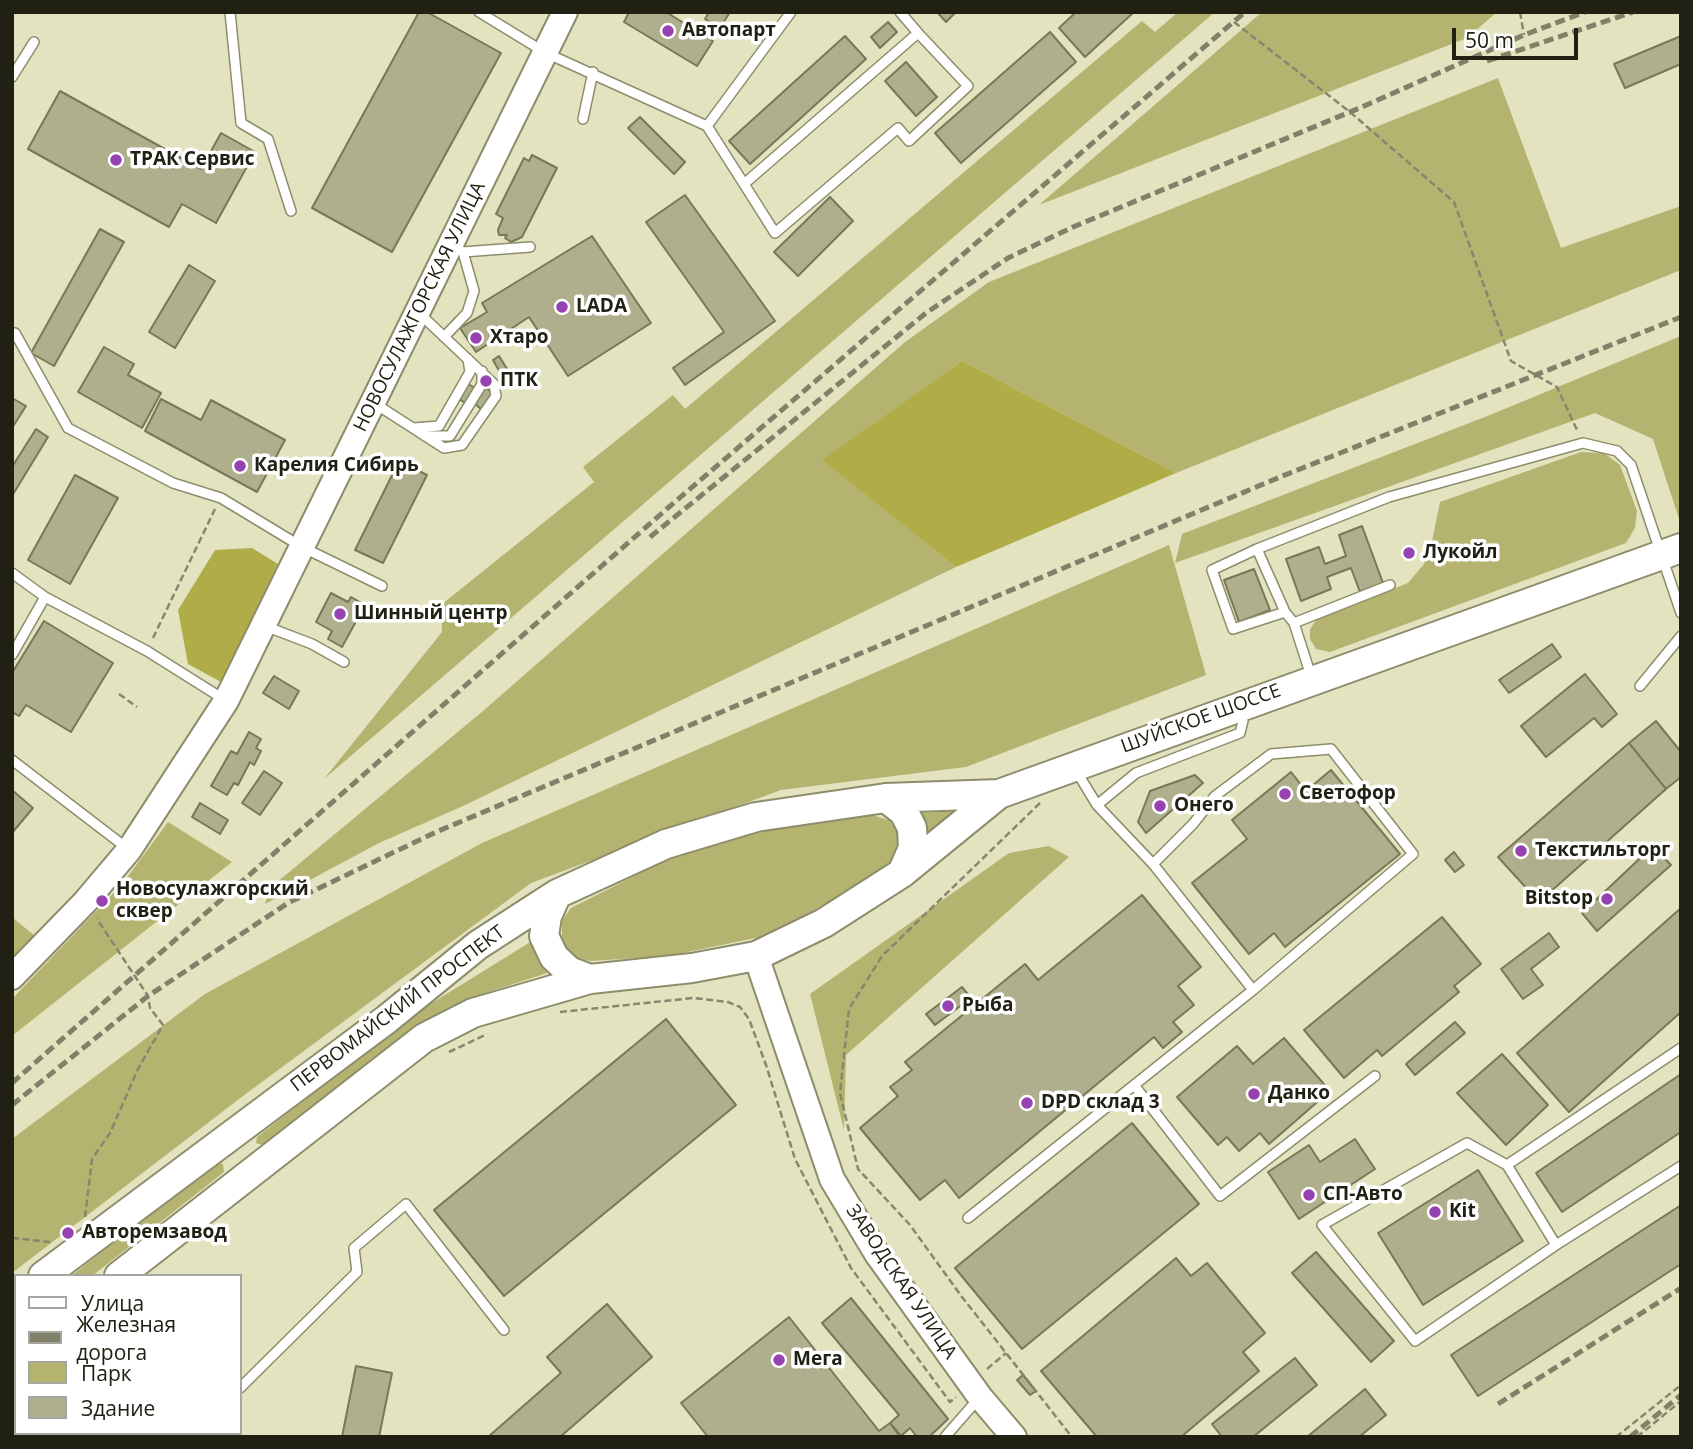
<!DOCTYPE html>
<html>
<head>
<meta charset="utf-8">
<style>
	body { margin:0 }
	#map { position:relative; width:1693px; height:1449px; overflow:hidden; background:#e3e3c0; font-family:"Open Sans",sans-serif }
	canvas { display:block }
	.frame { position:absolute; inset:0; border:14px solid #202013; pointer-events:none }
	.legend { position:absolute; left:14px; top:1274px; width:228px; height:161px; box-sizing:border-box; background:#fff; border:2px solid #a6a6a1; margin:0; padding:9px 12px; list-style:none; font-size:21px; color:#202013 }
	.legend li { display:flex; align-items:center; gap:14px; height:35px }
	.legend b { width:35px; border:2px solid #a6a6a1 }
	.scale { position:absolute; left:1452px; top:28px; width:126px; height:32px; box-sizing:border-box; border:4px solid #202013; border-top:0; padding-left:9px; font-size:21px; line-height:24px; white-space:nowrap; color:#202013; -webkit-text-stroke:5px #fff; paint-order:stroke }
</style>
</head>
<body>
<div id="map">
<canvas width="1693" height="1449"></canvas>
<div class="frame"></div>
<ul class="legend">
<li><b style="height:9px;background:#fff"></b>Улица</li>
<li><b style="height:9px;background:#818169"></b>Железная дорога</li>
<li><b style="height:19px;background:#b4b370"></b>Парк</li>
<li><b style="height:19px;background:#afae8d"></b>Здание</li>
</ul>
<div class="scale">50 m</div>
</div>
<script>
const ctx = document.querySelector('canvas').getContext('2d');
ctx.lineJoin = 'round';
function fill(path, color) {
  ctx.fillStyle = color;
  ctx.fill(path, 'evenodd');
}
function shape(rows) {
  const path = new Path2D();
  for (const r of rows) {
    path.moveTo(r[0], r[1]);
    for (let i = 2; i < r.length; i += 2) path.lineTo(r[i], r[i + 1]);
  }
  return path;
}
function strokePath(path, color, width, dash) {
  ctx.strokeStyle = color;
  ctx.lineWidth = width;
  ctx.lineCap = dash ? 'butt' : 'round';
  ctx.setLineDash(dash || []);
  ctx.stroke(path);
}
function label(font, color, halo, rows, align = 'center') {
  ctx.font = font + ' "Open Sans",sans-serif';
  ctx.lineWidth = 7;
  ctx.setLineDash([]);
  ctx.textBaseline = 'middle';
  ctx.strokeStyle = halo;
  ctx.fillStyle = color;
  for (const [text, x, y, turn = 0] of rows) {
    ctx.save();
    ctx.translate(x, y);
    ctx.rotate((+turn || 0) * Math.PI / 180);
    ctx.textAlign = isNaN(turn) ? turn : align;
    if (halo) ctx.strokeText(text, 0, 0);
    ctx.fillText(text, 0, 0);
    ctx.restore();
  }
}
const green = shape([
	[1178,12,1215,12,324,779,442,632,441,605,594,482,583,467,673,395,685,409,1142,21,1155,32],
	[1262,12,1497,12,1467,38,1039,205],
	[1498,78,1561,248,1681,206,1681,270,1176,473,962,361,823,460,956,567,463,806,379,843,265,904,270,888,483,711,905,342,989,282],
	[1681,336,1681,525,1653,439,1595,413,1175,563,1182,534,1490,415],
	[1581,452,1604,453,1620,465,1637,511,1635,528,1626,543,1330,652,1316,649,1310,639,1310,629,1316,620,1408,583,1424,564,1431,546,1440,502],
	[1169,545,1206,675,966,767,781,790,531,883,243,1096,12,1273,12,1139,205,994,482,843],
	[964,811,929,836,920,813],
	[872,815,889,820,899,831,902,844,899,858,885,872,765,936,668,956,590,961,572,956,562,940,562,920,571,908,678,854,773,825],
	[168,822,232,862,12,1036,12,999,123,883],
	[1049,846,1069,857,846,1055,844,1130,810,994,1009,853],
	[13,918,35,936,12,959,12,919],
	[532,941,547,973,476,996,414,1027,263,1145,256,1143,257,1137,419,1011],
	[217,1162,223,1164,224,1172,92,1276,71,1276]
]);
const forest = shape([
	[962,361,1176,473,956,567,822,460],
	[252,548,278,564,221,682,188,664,178,610,215,550]
]);
const building = shape([
	[419,12,427,12,501,53,392,252,312,208,419,12],
	[629,12,666,12,713,41,697,66,624,22,629,12],
	[709,12,730,12,720,28,705,19,709,12],
	[937,12,956,12,946,22,937,12],
	[1076,12,1134,12,1085,57,1059,28,1076,12],
	[888,22,897,32,880,48,871,37,888,22],
	[1050,32,1076,62,961,163,935,133,1050,32],
	[845,36,866,59,750,164,729,141,845,36],
	[1681,36,1681,64,1625,88,1614,64,1681,36],
	[906,62,937,97,916,116,885,81,906,62],
	[60,91,201,169,221,133,255,152,216,223,182,204,169,227,28,149,60,91],
	[640,117,685,162,674,174,628,128,640,117],
	[532,155,557,168,522,237,511,242,505,238,507,235,499,235,498,230,503,218,496,214,524,158,529,161,532,155],
	[685,195,775,321,685,385,673,368,724,332,646,222,685,195],
	[830,197,853,221,798,276,774,252,830,197],
	[100,229,124,242,54,366,31,353,100,229],
	[592,236,651,323,568,376,529,317,476,352,460,328,487,312,482,303,592,236],
	[189,265,215,281,175,348,149,332,189,265],
	[104,347,134,364,128,375,161,393,142,428,78,392,104,347],
	[499,356,509,372,502,376,493,360,499,356],
	[468,384,477,389,467,404,459,399,468,384],
	[486,388,494,394,482,410,474,403,486,388],
	[12,398,26,406,12,428,12,398],
	[161,399,201,420,211,400,285,440,257,492,145,431,161,399],
	[36,429,48,437,12,496,12,467,36,429],
	[399,461,427,475,383,563,355,550,399,461],
	[75,475,118,498,70,584,28,560,75,475],
	[1362,526,1383,583,1360,592,1351,568,1327,577,1331,589,1301,601,1286,559,1319,547,1325,564,1346,556,1339,535,1362,526],
	[1254,569,1270,610,1239,622,1224,580,1254,569],
	[331,593,348,602,351,597,365,605,342,647,328,639,332,631,316,622,331,593],
	[44,621,113,663,71,732,26,705,19,716,12,712,12,673,44,621],
	[1552,644,1561,657,1509,693,1499,680,1552,644],
	[1585,674,1617,714,1602,727,1594,718,1546,757,1521,726,1585,674],
	[274,676,299,691,289,709,263,693,274,676],
	[1656,721,1681,752,1681,777,1666,789,1629,743,1656,721],
	[249,732,261,739,256,748,261,751,254,765,250,762,238,785,234,783,227,795,211,786,231,751,237,754,249,732],
	[1629,743,1666,789,1539,902,1498,857,1629,743],
	[1331,770,1400,854,1285,947,1274,933,1249,954,1192,883,1247,839,1232,820,1291,772,1306,791,1331,770],
	[264,771,282,783,260,815,242,803,264,771],
	[1195,775,1203,783,1146,833,1138,822,1150,791,1195,775],
	[12,790,33,808,12,833,12,790],
	[200,803,228,820,220,834,192,817,200,803],
	[1653,846,1671,865,1597,931,1582,913,1653,846],
	[1454,852,1464,865,1455,872,1445,860,1454,852],
	[1142,895,1201,967,1178,986,1194,1005,1173,1022,1182,1032,1163,1048,1154,1037,959,1198,945,1180,920,1200,860,1128,898,1096,890,1087,912,1070,905,1062,1025,964,1038,980,1142,895],
	[1681,908,1681,1012,1569,1112,1517,1053,1681,908],
	[1442,917,1481,964,1454,986,1459,992,1382,1056,1377,1050,1344,1078,1304,1030,1442,917],
	[1549,933,1559,947,1531,969,1543,985,1523,999,1501,969,1549,933],
	[962,987,971,998,935,1025,926,1014,962,987],
	[666,1019,736,1105,504,1296,434,1210,666,1019],
	[1455,1022,1465,1033,1415,1075,1406,1064,1455,1022],
	[1284,1038,1330,1091,1269,1144,1260,1133,1239,1151,1227,1137,1218,1145,1177,1097,1237,1046,1253,1064,1284,1038],
	[1502,1054,1548,1105,1506,1145,1457,1093,1502,1054],
	[1681,1074,1681,1132,1562,1212,1536,1173,1681,1074],
	[1132,1123,1199,1204,1022,1349,955,1268,1132,1123],
	[1355,1139,1375,1169,1299,1219,1268,1172,1309,1145,1320,1162,1355,1139],
	[1478,1170,1523,1241,1423,1305,1378,1233,1478,1170],
	[1681,1205,1681,1264,1478,1396,1451,1355,1681,1205],
	[1316,1252,1394,1341,1371,1362,1292,1273,1316,1252],
	[1176,1258,1191,1276,1207,1263,1265,1333,1243,1352,1259,1371,1181,1437,1097,1437,1041,1371,1176,1258],
	[851,1298,948,1419,929,1437,917,1437,910,1428,901,1436,890,1423,899,1415,822,1323,851,1298],
	[607,1304,652,1357,560,1437,488,1437,561,1373,547,1357,607,1304],
	[789,1317,879,1431,890,1423,900,1437,708,1437,681,1403,789,1317],
	[1295,1358,1317,1385,1253,1437,1222,1437,1212,1424,1295,1358],
	[356,1366,392,1373,379,1437,342,1437,356,1366],
	[1023,1375,1036,1391,1030,1395,1017,1380,1023,1375],
	[1365,1389,1386,1415,1359,1437,1307,1437,1365,1389],
	[28,1433,107,1433,102,1437,31,1437,28,1433]
]);
const path = shape([
	[1520,12,1524,35],
	[1234,22,1350,112,1454,202,1511,361,1557,387,1578,432],
	[153,638,215,509],
	[119,694,137,707],
	[1040,803,882,956,849,1009,840,1093,858,1169,910,1225,962,1297,1072,1437],
	[560,1012,693,998,728,1002,740,1007,749,1019,766,1065,795,1159,851,1268,950,1402,956,1397],
	[449,1052,487,1034],
	[85,1217,92,1159,110,1133,138,1069,163,1025,150,1008,148,996,97,919],
	[12,1238,50,1242],
	[987,1369,1006,1353],
	[1616,1437,1681,1385],
	[1637,1437,1681,1401]
]);
const service = shape([
	[230,12,241,123,268,139,291,211],
	[479,12,546,53,707,126,744,184,775,233,898,128,909,141,968,86,918,33,744,184],
	[900,12,918,33],
	[12,77,34,42],
	[583,119,593,72],
	[707,126,791,12],
	[463,252,530,247],
	[15,333,68,428,173,483,221,498,302,547,382,586],
	[444,337,467,313,474,291,463,252,451,245],
	[374,403,444,448,462,445,496,396,494,384,419,313],
	[414,428,439,426,470,372,468,359],
	[425,436,450,436,482,384,482,371],
	[1257,549,1212,570,1233,629,1285,612],
	[12,573,45,597,147,651,225,700],
	[1294,623,1285,612,1257,549,1389,497,1583,443,1617,451,1631,465,1681,613],
	[265,626,312,644,344,662],
	[12,655,45,597],
	[1312,679,1294,623,1390,585],
	[1640,686,1681,636],
	[12,760,128,849],
	[1097,805,1136,773,1240,733,1243,721,1239,709],
	[1153,864,1193,824,1215,796,1271,754,1331,749,1413,854,1253,990],
	[1134,1085,1220,1196,1375,1076],
	[1507,1165,1467,1143,1322,1225,1415,1341,1556,1245,1681,1166],
	[968,1218,1253,990,1153,864,1097,805,1075,769],
	[1556,1245,1507,1165,1681,1048],
	[240,1388,357,1272,354,1248,406,1204,504,1330],
	[12,1422,16,1420],
	[223,1433,227,1437],
	[171,1437,172,1433],
	[945,1437,979,1398]
]);
const secondary = shape([
	[756,956,832,1179,877,1254,980,1397,1014,1437],
	[12,977,85,902,129,850,226,701,565,12]
]);
const primary = shape([
	[886,798,904,812,912,828,913,848,902,873],
	[557,894,547,916,544,936,554,957,569,971,590,979],
	[43,1276,387,1019,478,945,557,894,666,844,756,817,886,798,999,794],
	[119,1276,424,1038,473,1013,590,979,692,968,756,956,824,923,902,873,999,794,1681,548],
	[12,1300,16,1297],
	[12,1361,16,1358]
]);
const rail = shape([
	[1487,61,1633,12],
	[650,537,926,313,1008,258,1073,227,1362,107,1524,35,1585,12],
	[12,1083,669,507,1245,12],
	[12,1105,148,996,288,903,436,832,1280,477,1681,317],
	[1498,1404,1681,1288],
	[1630,1437,1681,1395]
]);
const markers = [
	[668,31,7,"#9642b0"],
	[116,160,7,"#9642b0"],
	[562,307,7,"#9642b0"],
	[476,338,7,"#9642b0"],
	[486,381,7,"#9642b0"],
	[240,466,7,"#9642b0"],
	[1409,553,7,"#9642b0"],
	[340,614,7,"#9642b0"],
	[1285,794,7,"#9642b0"],
	[1160,806,7,"#9642b0"],
	[1521,851,7,"#9642b0"],
	[1607,899,7,"#9642b0"],
	[102,901,7,"#9642b0"],
	[948,1006,7,"#9642b0"],
	[1254,1094,7,"#9642b0"],
	[1027,1103,7,"#9642b0"],
	[1309,1195,7,"#9642b0"],
	[1435,1212,7,"#9642b0"],
	[68,1233,7,"#9642b0"],
	[779,1360,7,"#9642b0"]
];
const poiNames = [
	["Автопарт",682,31],
	["ТРАК Сервис",130,160],
	["LADA",576,307],
	["Хтаро",490,338],
	["ПТК",500,381],
	["Карелия Сибирь",254,466],
	["Лукойл",1423,553],
	["Шинный центр",354,614],
	["Светофор",1299,794],
	["Онего",1174,806],
	["Текстильторг",1535,851],
	["Новосулажгорский",116,890],
	["сквер",116,912],
	["Bitstop",1593,899,"right"],
	["Рыба",962,1006],
	["Данко",1268,1094],
	["DPD склад 3",1041,1103],
	["СП-Авто",1323,1195],
	["Kit",1449,1212],
	["Авторемзавод",82,1233],
	["Мега",793,1360]
];
const streetNames = [
	["НОВОСУЛАЖГОРСКАЯ УЛИЦА",420,307,-64],
	["ШУЙСКОЕ ШОССЕ",1201,719,-20],
	["ПЕРВОМАЙСКИЙ ПРОСПЕКТ",398,1009,-37],
	["ЗАВОДСКАЯ УЛИЦА",901,1282,56]
];
fill(green, '#b4b370');
fill(forest, '#b0ad49');
fill(building, '#afae8d');
strokePath(building, '#787858', 2);
strokePath(service, '#8d8d6c', 12);
strokePath(secondary, '#8d8d6c', 28);
strokePath(primary, '#8d8d6c', 32);
strokePath(path, '#87876f', 2.5, [7, 3.5]);
strokePath(service, '#fff', 9);
strokePath(secondary, '#fff', 24);
strokePath(primary, '#fff', 28);
strokePath(rail, '#818169', 5, [10, 5]);
for (const [x, y, r, color] of markers) {
  const dot = new Path2D();
  dot.arc(x, y, r, 0, 2 * Math.PI);
  ctx.fillStyle = color;
  ctx.fill(dot);
  strokePath(dot, '#fff', 2.5);
}
label('bold 19px', '#202013', '#fff', poiNames, 'left');
label('19px', '#202013', '#fff', streetNames);
</script>
</body>
</html>
